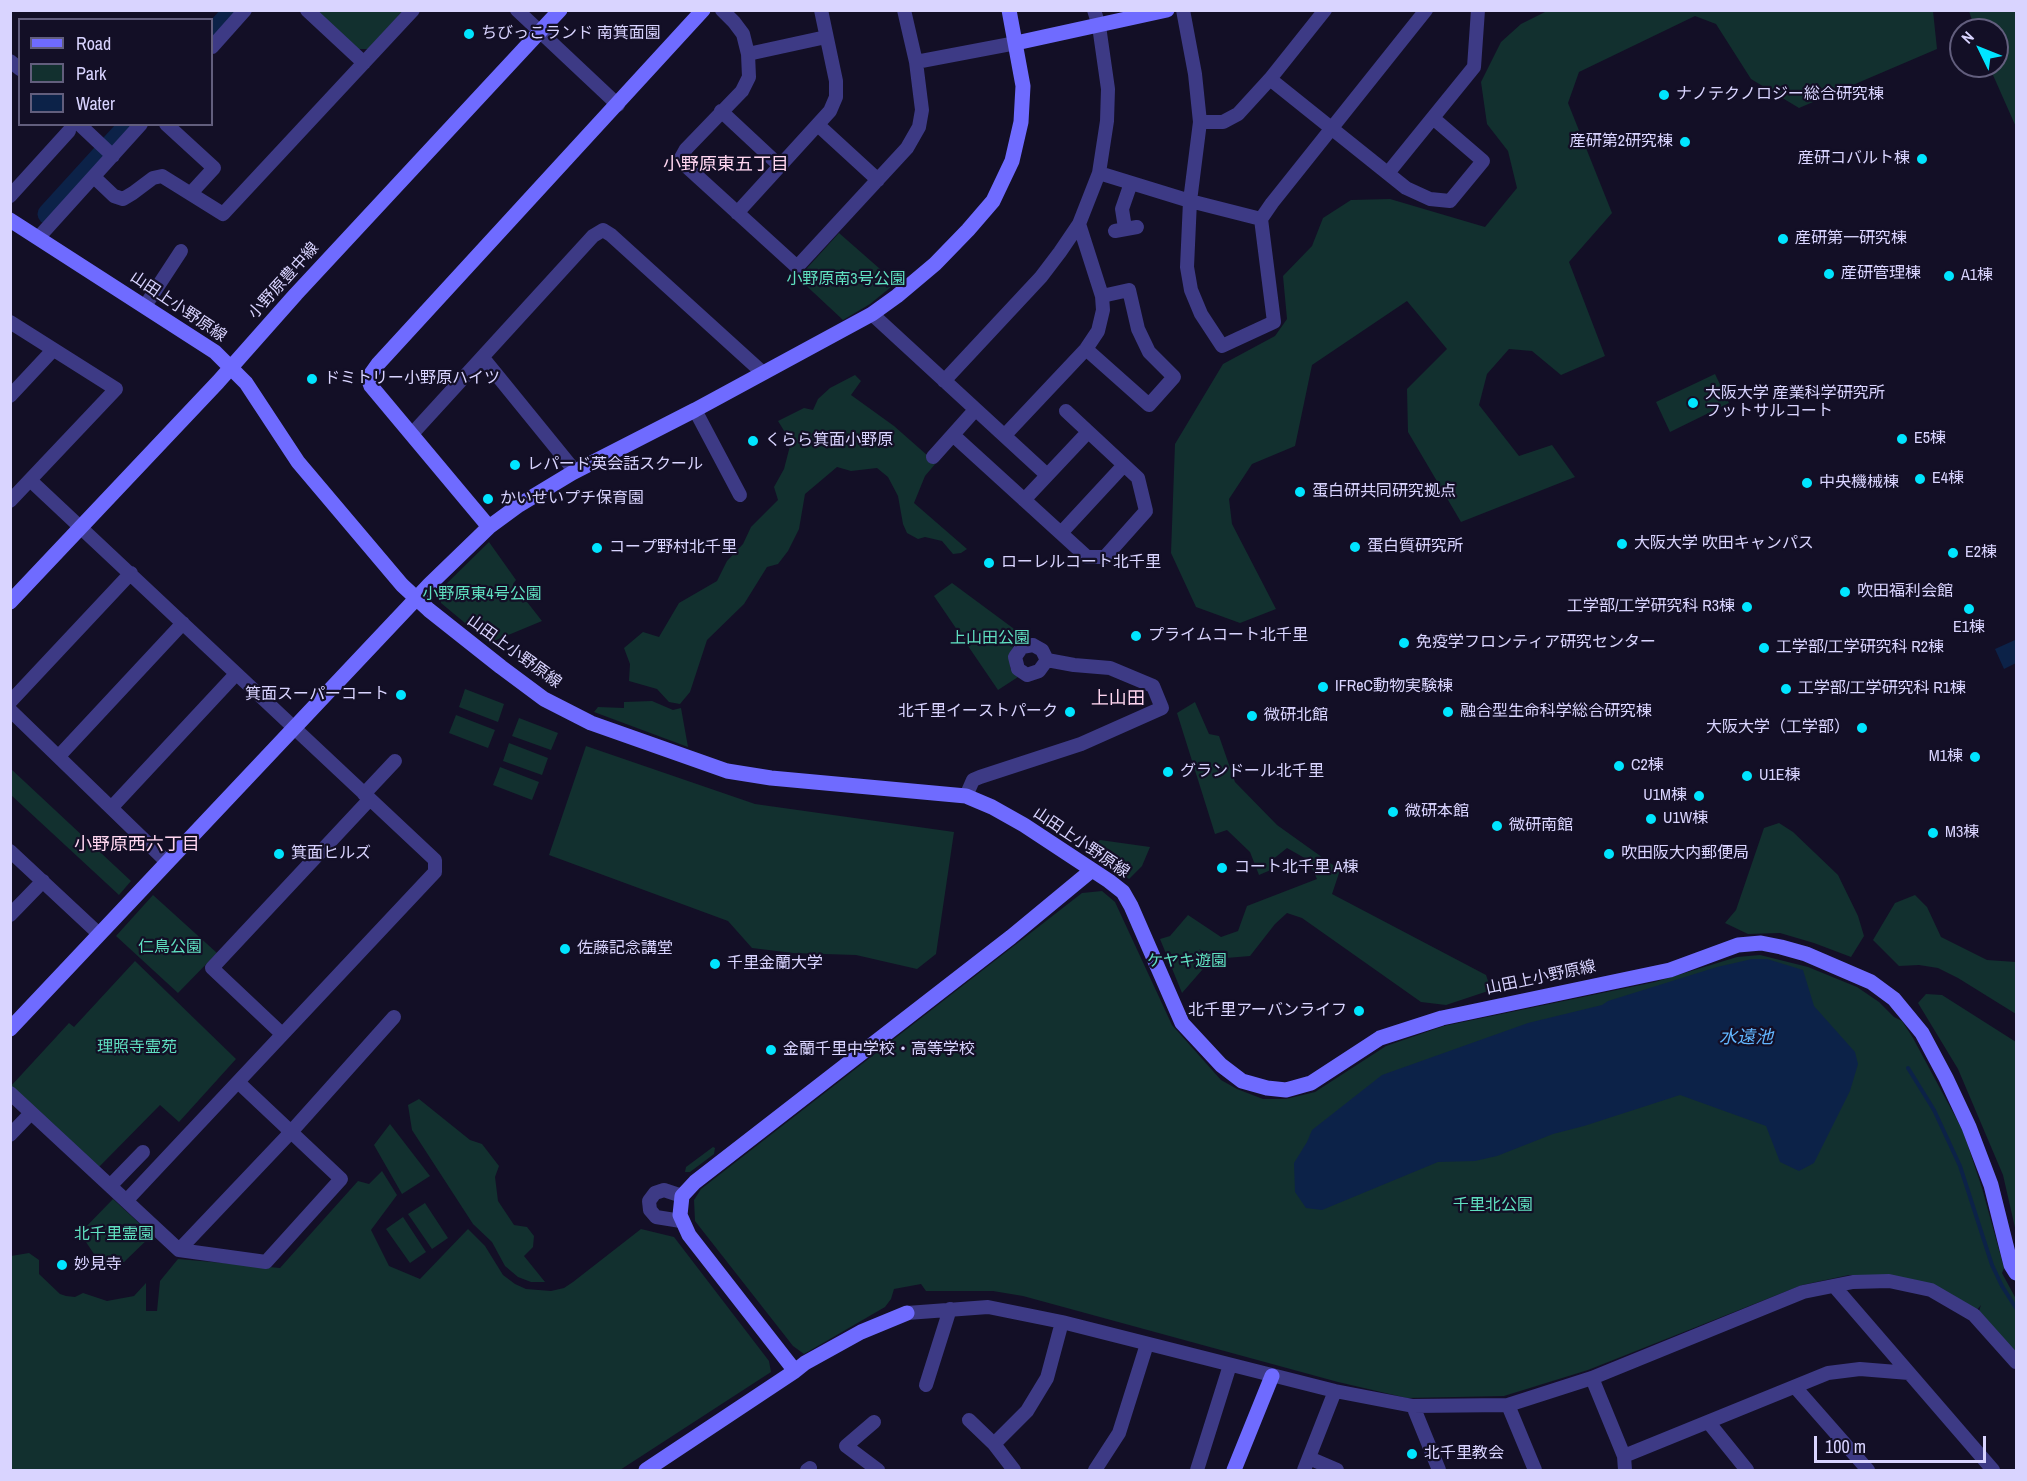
<!DOCTYPE html>
<html>
<head>
<meta charset="utf-8">
<style>
	body { margin:0 }
	#map { position:relative; width:2027px; height:1481px; overflow:hidden; background:#130f26; font-family:"Archivo Narrow",sans-serif }
	canvas { display:block }
	.frame { position:absolute; inset:0; border:12px solid #d9d4ff; pointer-events:none }
	.legend { position:absolute; left:18px; top:18px; width:195px; height:108px; box-sizing:border-box; background:#130f26; border:2px solid #625e7d; margin:0; padding:8px 10px; list-style:none; font-size:18px; color:#d9d4ff }
	.legend li { display:flex; align-items:center; gap:12px; height:30px }
	.legend b { width:30px; border:2px solid #625e7d }
	.north { position:absolute; left:1949px; top:18px; width:60px; height:60px; box-sizing:border-box; background:#130f26; border:2px solid #625e7d; border-radius:50%; rotate:313deg; font-size:16px; font-weight:700; line-height:24px; text-align:center; color:#d9d4ff }
	.north::after { content:''; display:block; margin:auto; width:21px; height:27px; background:#00e5ff; clip-path:polygon(50% 0,100% 100%,50% 72%,0 100%) }
	.scale { position:absolute; left:1814px; top:1436px; width:172px; height:27px; box-sizing:border-box; border:3px solid #d9d4ff; border-top:0; padding-left:8px; font-size:18px; line-height:21px; white-space:nowrap; color:#d9d4ff; -webkit-text-stroke:4px #130f26; paint-order:stroke }
</style>
</head>
<body>
<div id="map">
<canvas width="2027" height="1481"></canvas>
<div class="frame"></div>
<ul class="legend">
<li><b style="height:8px;background:#6f6bff"></b>Road</li>
<li><b style="height:16px;background:#12302f"></b>Park</li>
<li><b style="height:16px;background:#0c2248"></b>Water</li>
</ul>
<div class="north">N</div>
<div class="scale">100 m</div>
</div>
<script>
const ctx = document.querySelector('canvas').getContext('2d');
ctx.lineJoin = 'round';
function fill(path, color) {
  ctx.fillStyle = color;
  ctx.fill(path, 'evenodd');
}
function shape(rows) {
  const path = new Path2D();
  for (const r of rows) {
    path.moveTo(r[0], r[1]);
    for (let i = 2; i < r.length; i += 2) path.lineTo(r[i], r[i + 1]);
  }
  return path;
}
function strokePath(path, color, width, dash) {
  ctx.strokeStyle = color;
  ctx.lineWidth = width;
  ctx.lineCap = dash ? 'butt' : 'round';
  ctx.setLineDash(dash || []);
  ctx.stroke(path);
}
function label(font, color, halo, rows, align = 'center') {
  ctx.font = font + ' "Archivo Narrow","Noto Sans JP",sans-serif';
  ctx.lineWidth = 4.5;
  ctx.setLineDash([]);
  ctx.textBaseline = 'middle';
  ctx.strokeStyle = halo;
  ctx.fillStyle = color;
  for (const [text, x, y, turn = 0] of rows) {
    ctx.save();
    ctx.translate(x, y);
    ctx.rotate((+turn || 0) * Math.PI / 180);
    ctx.textAlign = isNaN(turn) ? turn : align;
    if (halo) ctx.strokeText(text, 0, 0);
    ctx.fillText(text, 0, 0);
    ctx.restore();
  }
}
const green = shape([
	[1549,10,1933,11,1937,49,1799,108,1751,79,1716,24,1695,16,1579,72,1568,103,1612,213,1569,262,1605,356,1561,375,1532,351,1509,349,1487,374,1479,405,1519,456,1552,445,1575,477,1461,522,1408,432,1407,389,1447,349,1407,301,1312,365,1295,446,1252,464,1229,499,1232,524,1276,609,1240,623,1196,607,1171,553,1175,444,1223,364,1275,336,1287,319,1283,276,1312,246,1323,218,1351,200,1390,199,1485,227,1517,188,1508,151,1487,124,1481,82,1501,42,1521,24],
	[317,11,403,11,368,49,358,49],
	[1969,11,2016,11,2016,127,1989,66,1997,66,1997,30,1975,30],
	[839,233,896,283,870,304,843,320,798,278],
	[1715,374,1729,403,1670,432,1656,402],
	[855,375,861,381,851,395,894,426,936,463,925,476,914,503,967,549,961,553,953,554,942,541,925,537,918,539,907,533,903,524,898,496,888,477,877,468,851,471,837,467,805,494,799,529,788,551,778,564,767,567,744,604,707,640,690,692,680,704,669,702,657,689,629,681,630,664,624,648,643,632,659,637,679,603,717,581,727,561,743,544,751,527,778,500,774,487,784,469,791,442,778,421,804,408,813,410,818,399,830,388],
	[489,542,516,580,513,584,542,621,489,643,441,603,440,590],
	[952,583,1025,637,1014,644,1010,655,1010,668,1018,677,998,690,934,596],
	[465,689,504,704,498,722,459,707],
	[652,701,673,710,681,708,688,747,594,712,598,707,624,708,624,702],
	[1195,702,1209,734,1219,736,1235,782,1277,825,1340,870,1332,894,1486,975,1491,990,1446,1005,1421,1002,1302,918,1287,913,1275,924,1250,956,1214,959,1199,949,1209,962,1182,993,1160,939,1170,936,1188,915,1221,937,1238,931,1247,906,1317,879,1308,860,1287,848,1272,860,1273,869,1259,875,1250,852,1227,830,1215,834,1177,713],
	[456,715,495,730,488,748,449,733],
	[519,718,558,733,551,750,512,736],
	[509,743,548,758,542,775,503,761],
	[586,746,755,804,954,832,936,954,917,969,856,955,793,953,752,948,728,921,549,855],
	[500,767,539,782,532,800,493,785],
	[10,768,131,881,119,895,11,795],
	[1779,823,1793,832,1838,875,1858,916,1864,936,1851,957,1814,943,1780,933,1748,934,1725,923,1736,910,1764,828],
	[1100,840,1150,847,1142,866,1129,879,1088,851],
	[1102,891,1115,902,1172,1025,1221,1080,1237,1089,1263,1099,1286,1099,1315,1092,1386,1046,1444,1026,1655,982,1737,957,1760,955,1808,967,1857,987,1879,1002,1894,1017,1902,1021,1913,1038,1963,1131,1982,1188,2004,1268,2002,1273,2016,1299,2016,1353,1979,1311,1981,1305,1977,1310,1891,1275,1849,1275,1802,1285,1588,1370,1504,1396,1407,1398,1338,1382,1023,1296,993,1291,926,1291,921,1284,894,1289,891,1299,885,1307,804,1354,793,1346,695,1221,694,1200,701,1189,1082,893],
	[153,895,217,953,178,993,116,936],
	[1915,895,1927,907,1941,937,1987,960,2016,962,2016,1014,1958,978,1938,968,1919,965,1899,966,1873,940,1895,903],
	[135,961,236,1059,179,1122,160,1105,98,1168,11,1086,69,1023,74,1027],
	[1926,994,1942,995,2016,1042,2016,1232,2003,1175,1958,1069,1918,1003],
	[419,1099,470,1140,482,1144,499,1166,495,1177,498,1201,514,1225,527,1227,534,1236,533,1247,524,1256,545,1282,531,1282,518,1277,505,1266,492,1242,473,1224,412,1130,408,1105],
	[390,1124,430,1176,402,1194,374,1145],
	[713,1147,715,1148,714,1154,690,1172,685,1172,686,1167],
	[382,1171,397,1195,371,1230,389,1266,420,1279,468,1229,485,1246,503,1275,515,1284,526,1289,551,1291,564,1288,573,1282,641,1229,674,1237,769,1361,771,1372,620,1470,11,1470,11,1256,29,1253,39,1260,39,1274,60,1294,66,1296,75,1297,83,1293,107,1301,134,1296,146,1283,146,1311,157,1311,160,1281,178,1259,280,1268,358,1181,369,1184],
	[113,1199,152,1235,124,1262,102,1266,80,1233],
	[425,1203,448,1238,432,1249,408,1214],
	[403,1217,426,1252,410,1263,386,1229]
]);
const water = shape([
	[2015,640,2016,663,2004,669,1995,649],
	[1752,959,1767,959,1803,970,1814,1006,1855,1052,1858,1064,1850,1091,1814,1163,1799,1171,1780,1162,1766,1126,1680,1095,1584,1126,1553,1134,1497,1156,1475,1161,1438,1162,1322,1210,1306,1208,1295,1192,1294,1163,1307,1142,1312,1130,1382,1075,1528,1023,1602,1005,1608,1001,1717,967]
]);
const stream = shape([
	[1908,1068,1934,1110,1960,1166,1992,1265,2002,1286,2016,1308]
]);
const river = shape([
	[212,35,234,10],
	[48,214,130,124]
]);
const street = shape([
	[307,10,364,63],
	[517,10,618,105],
	[722,10,734,22,743,34,748,54,749,77,742,91,686,149,681,158,686,166,797,267,907,148,919,127,922,110,916,62,904,10],
	[1183,10,1195,74,1200,122,1190,201,1187,267,1191,290,1201,314,1222,346,1274,322,1261,219,1272,203,1426,10],
	[212,47,245,10],
	[748,54,826,37],
	[10,61,20,69],
	[916,62,1016,43],
	[1270,79,1406,188,1430,199,1450,201,1483,161,1433,118],
	[721,111,780,166],
	[1200,122,1223,122,1238,114,1270,79,1325,10],
	[79,124,113,156],
	[166,124,214,168,191,193],
	[818,125,878,180],
	[1099,173,1190,201,1261,219],
	[1388,173,1474,67,1478,10],
	[94,177,114,196,123,199,133,193,153,178,162,176,223,214,413,10],
	[10,196,69,131],
	[737,213,830,111,836,97,836,81,821,10],
	[1125,228,1122,209,1131,183],
	[1115,231,1137,227],
	[38,238,141,124],
	[145,306,181,251],
	[872,314,1047,475],
	[10,322,116,389,10,501],
	[1086,349,1149,405,1174,377,1149,352,1138,329,1129,290,1102,296],
	[483,358,570,465,572,473],
	[944,381,1041,277,1060,252,1079,224,1099,173,1107,121,1108,89,1099,26,1094,10],
	[10,396,53,350],
	[695,410,740,495],
	[412,434,593,236,603,230,611,235,763,373],
	[953,435,1087,557,1105,557,1146,511,1138,478,1066,411],
	[1005,435,1086,349,1098,331,1103,310,1102,296,1079,224],
	[933,457,975,410],
	[30,480,435,860,435,872,126,1201],
	[1024,500,1088,432],
	[1061,533,1124,465],
	[1033,645,1042,650,1047,660,1039,671,1027,675,1018,669,1015,657,1022,647,1033,645],
	[10,702,131,573],
	[10,710,167,862],
	[59,756,183,623],
	[364,794,395,761],
	[966,796,973,780,980,777,1081,744,1162,708,1153,686,1110,668,1074,665,1047,660],
	[112,807,236,674],
	[10,851,99,934],
	[10,915,43,881],
	[282,1034,212,968,370,799],
	[10,1093,179,1250,266,1262,341,1179,238,1082],
	[10,1135,31,1113],
	[110,1186,143,1152],
	[681,1221,656,1217,650,1210,649,1201,655,1193,664,1190,682,1196],
	[179,1250,291,1132,394,1017],
	[1834,1286,1993,1470],
	[907,1313,988,1307,1062,1322,1335,1391,1413,1406,1508,1405,1592,1378,1803,1292,1853,1282,1889,1281,1931,1290,1974,1315,2016,1362],
	[1592,1378,1624,1456,1625,1470],
	[926,1385,950,1309],
	[1795,1387,1868,1470],
	[1508,1405,1535,1470],
	[1413,1406,1439,1470],
	[969,1420,994,1444],
	[874,1422,846,1446,878,1470],
	[1709,1423,1747,1470],
	[1624,1456,1828,1373,1860,1369,1909,1373],
	[1309,1458,1337,1470],
	[807,1470,810,1468],
	[1014,1470,994,1444,1027,1411,1047,1378,1062,1322],
	[1095,1470,1119,1433,1147,1344],
	[1197,1470,1230,1365],
	[1304,1470,1335,1391]
]);
const secondary = shape([
	[1016,43,1167,10],
	[10,220,215,352,246,383,298,462,402,585,429,610,501,667,544,699,591,723,727,771,771,778,966,796,992,807,1024,825,1109,881,1123,892,1131,906,1182,1023,1221,1065,1242,1081,1267,1088,1286,1090,1311,1083,1380,1038,1442,1018,1670,970,1738,945,1761,943,1781,947,1806,954,1871,982,1894,999,1922,1033,1946,1078,1969,1127,1991,1185,2011,1265,2016,1273],
	[489,527,371,386,368,378,378,364,703,10],
	[10,602,218,382,296,294,560,10],
	[10,1029,429,585,489,527,519,505,572,473,695,410,872,314,897,296,935,264,968,230,993,201,1012,161,1021,122,1023,86,1009,10],
	[795,1371,805,1363,861,1332,907,1313],
	[646,1470,795,1371,689,1235,680,1215,682,1196,695,1182,1011,937,1092,870],
	[1234,1470,1272,1376]
]);
const markers = [
	[469,34,6,"#00e5ff"],
	[1664,95,6,"#00e5ff"],
	[1685,142,6,"#00e5ff"],
	[1922,159,6,"#00e5ff"],
	[1783,239,6,"#00e5ff"],
	[1829,274,6,"#00e5ff"],
	[1949,276,6,"#00e5ff"],
	[312,379,6,"#00e5ff"],
	[1693,403,6,"#00e5ff"],
	[1902,439,6,"#00e5ff"],
	[753,441,6,"#00e5ff"],
	[515,465,6,"#00e5ff"],
	[1920,479,6,"#00e5ff"],
	[1807,483,6,"#00e5ff"],
	[1300,492,6,"#00e5ff"],
	[488,499,6,"#00e5ff"],
	[1622,544,6,"#00e5ff"],
	[1355,547,6,"#00e5ff"],
	[597,548,6,"#00e5ff"],
	[1953,553,6,"#00e5ff"],
	[989,563,6,"#00e5ff"],
	[1845,592,6,"#00e5ff"],
	[1747,607,6,"#00e5ff"],
	[1969,609,6,"#00e5ff"],
	[1136,636,6,"#00e5ff"],
	[1404,643,6,"#00e5ff"],
	[1764,648,6,"#00e5ff"],
	[1323,687,6,"#00e5ff"],
	[1786,689,6,"#00e5ff"],
	[401,695,6,"#00e5ff"],
	[1070,712,6,"#00e5ff"],
	[1448,712,6,"#00e5ff"],
	[1252,716,6,"#00e5ff"],
	[1862,728,6,"#00e5ff"],
	[1975,757,6,"#00e5ff"],
	[1619,766,6,"#00e5ff"],
	[1168,772,6,"#00e5ff"],
	[1747,776,6,"#00e5ff"],
	[1699,796,6,"#00e5ff"],
	[1393,812,6,"#00e5ff"],
	[1651,819,6,"#00e5ff"],
	[1497,826,6,"#00e5ff"],
	[1933,833,6,"#00e5ff"],
	[279,854,6,"#00e5ff"],
	[1609,854,6,"#00e5ff"],
	[1222,868,6,"#00e5ff"],
	[565,949,6,"#00e5ff"],
	[715,964,6,"#00e5ff"],
	[1359,1011,6,"#00e5ff"],
	[771,1050,6,"#00e5ff"],
	[62,1265,6,"#00e5ff"],
	[1412,1454,6,"#00e5ff"]
];
const poiNames = [
	["ちびっこランド 南箕面園",481,34],
	["ナノテクノロジー総合研究棟",1676,95],
	["産研第2研究棟",1673,142,"right"],
	["産研コバルト棟",1910,159,"right"],
	["産研第一研究棟",1795,239],
	["産研管理棟",1841,274],
	["A1棟",1961,276],
	["ドミトリー小野原ハイツ",324,379],
	["大阪大学 産業科学研究所",1705,394],
	["フットサルコート",1705,412],
	["E5棟",1914,439],
	["くらら箕面小野原",765,441],
	["レパード英会話スクール",527,465],
	["E4棟",1932,479],
	["中央機械棟",1819,483],
	["蛋白研共同研究拠点",1312,492],
	["かいせいプチ保育園",500,499],
	["大阪大学 吹田キャンパス",1634,544],
	["蛋白質研究所",1367,547],
	["コープ野村北千里",609,548],
	["E2棟",1965,553],
	["ローレルコート北千里",1001,563],
	["吹田福利会館",1857,592],
	["工学部/工学研究科 R3棟",1735,607,"right"],
	["E1棟",1969,628,"center"],
	["プライムコート北千里",1148,636],
	["免疫学フロンティア研究センター",1416,643],
	["工学部/工学研究科 R2棟",1776,648],
	["IFReC動物実験棟",1335,687],
	["工学部/工学研究科 R1棟",1798,689],
	["箕面スーパーコート",389,695,"right"],
	["北千里イーストパーク",1058,712,"right"],
	["融合型生命科学総合研究棟",1460,712],
	["微研北館",1264,716],
	["大阪大学（工学部）",1850,728,"right"],
	["M1棟",1963,757,"right"],
	["C2棟",1631,766],
	["グランドール北千里",1180,772],
	["U1E棟",1759,776],
	["U1M棟",1687,796,"right"],
	["微研本館",1405,812],
	["U1W棟",1663,819],
	["微研南館",1509,826],
	["M3棟",1945,833],
	["箕面ヒルズ",291,854],
	["吹田阪大内郵便局",1621,854],
	["コート北千里 A棟",1234,868],
	["佐藤記念講堂",577,949],
	["千里金蘭大学",727,964],
	["北千里アーバンライフ",1347,1011,"right"],
	["金蘭千里中学校・高等学校",783,1050],
	["妙見寺",74,1265],
	["北千里教会",1424,1454]
];
const parkNames = [
	["小野原南3号公園",846,280],
	["小野原東4号公園",482,595],
	["上山田公園",990,639],
	["仁鳥公園",170,948],
	["ケヤキ遊園",1187,962],
	["理照寺霊苑",137,1048],
	["千里北公園",1493,1206],
	["北千里霊園",114,1235]
];
const streetNames = [
	["小野原豊中線",284,281,-48],
	["山田上小野原線",178,307,34],
	["山田上小野原線",514,652,36],
	["山田上小野原線",1081,843,34],
	["山田上小野原線",1541,978,-12]
];
const neighbourhoodNames = [
	["小野原東五丁目",726,165],
	["上山田",1118,699],
	["小野原西六丁目",137,845]
];
const waterNames = [
	["水遠池",1746,1038]
];
fill(green, '#12302f');
fill(water, '#0c2248');
strokePath(stream, '#0c2248', 4);
strokePath(river, '#0c2248', 21);
strokePath(street, '#3d3a85', 14);
strokePath(secondary, '#6f6bff', 15);
for (const [x, y, r, color] of markers) {
  const dot = new Path2D();
  dot.arc(x, y, r, 0, 2 * Math.PI);
  ctx.fillStyle = color;
  ctx.fill(dot);
  strokePath(dot, '#130f26', 2);
}
label('16px', '#d9d4ff', '#130f26', poiNames, 'left');
label('16px', '#5fe0c0', '#130f26', parkNames);
label('16px', '#d9d4ff', '#130f26', streetNames);
label('18px', '#ffd6f0', '#130f26', neighbourhoodNames);
label('italic 18px', '#62b6ff', '#130f26', waterNames);
</script>
</body>
</html>
